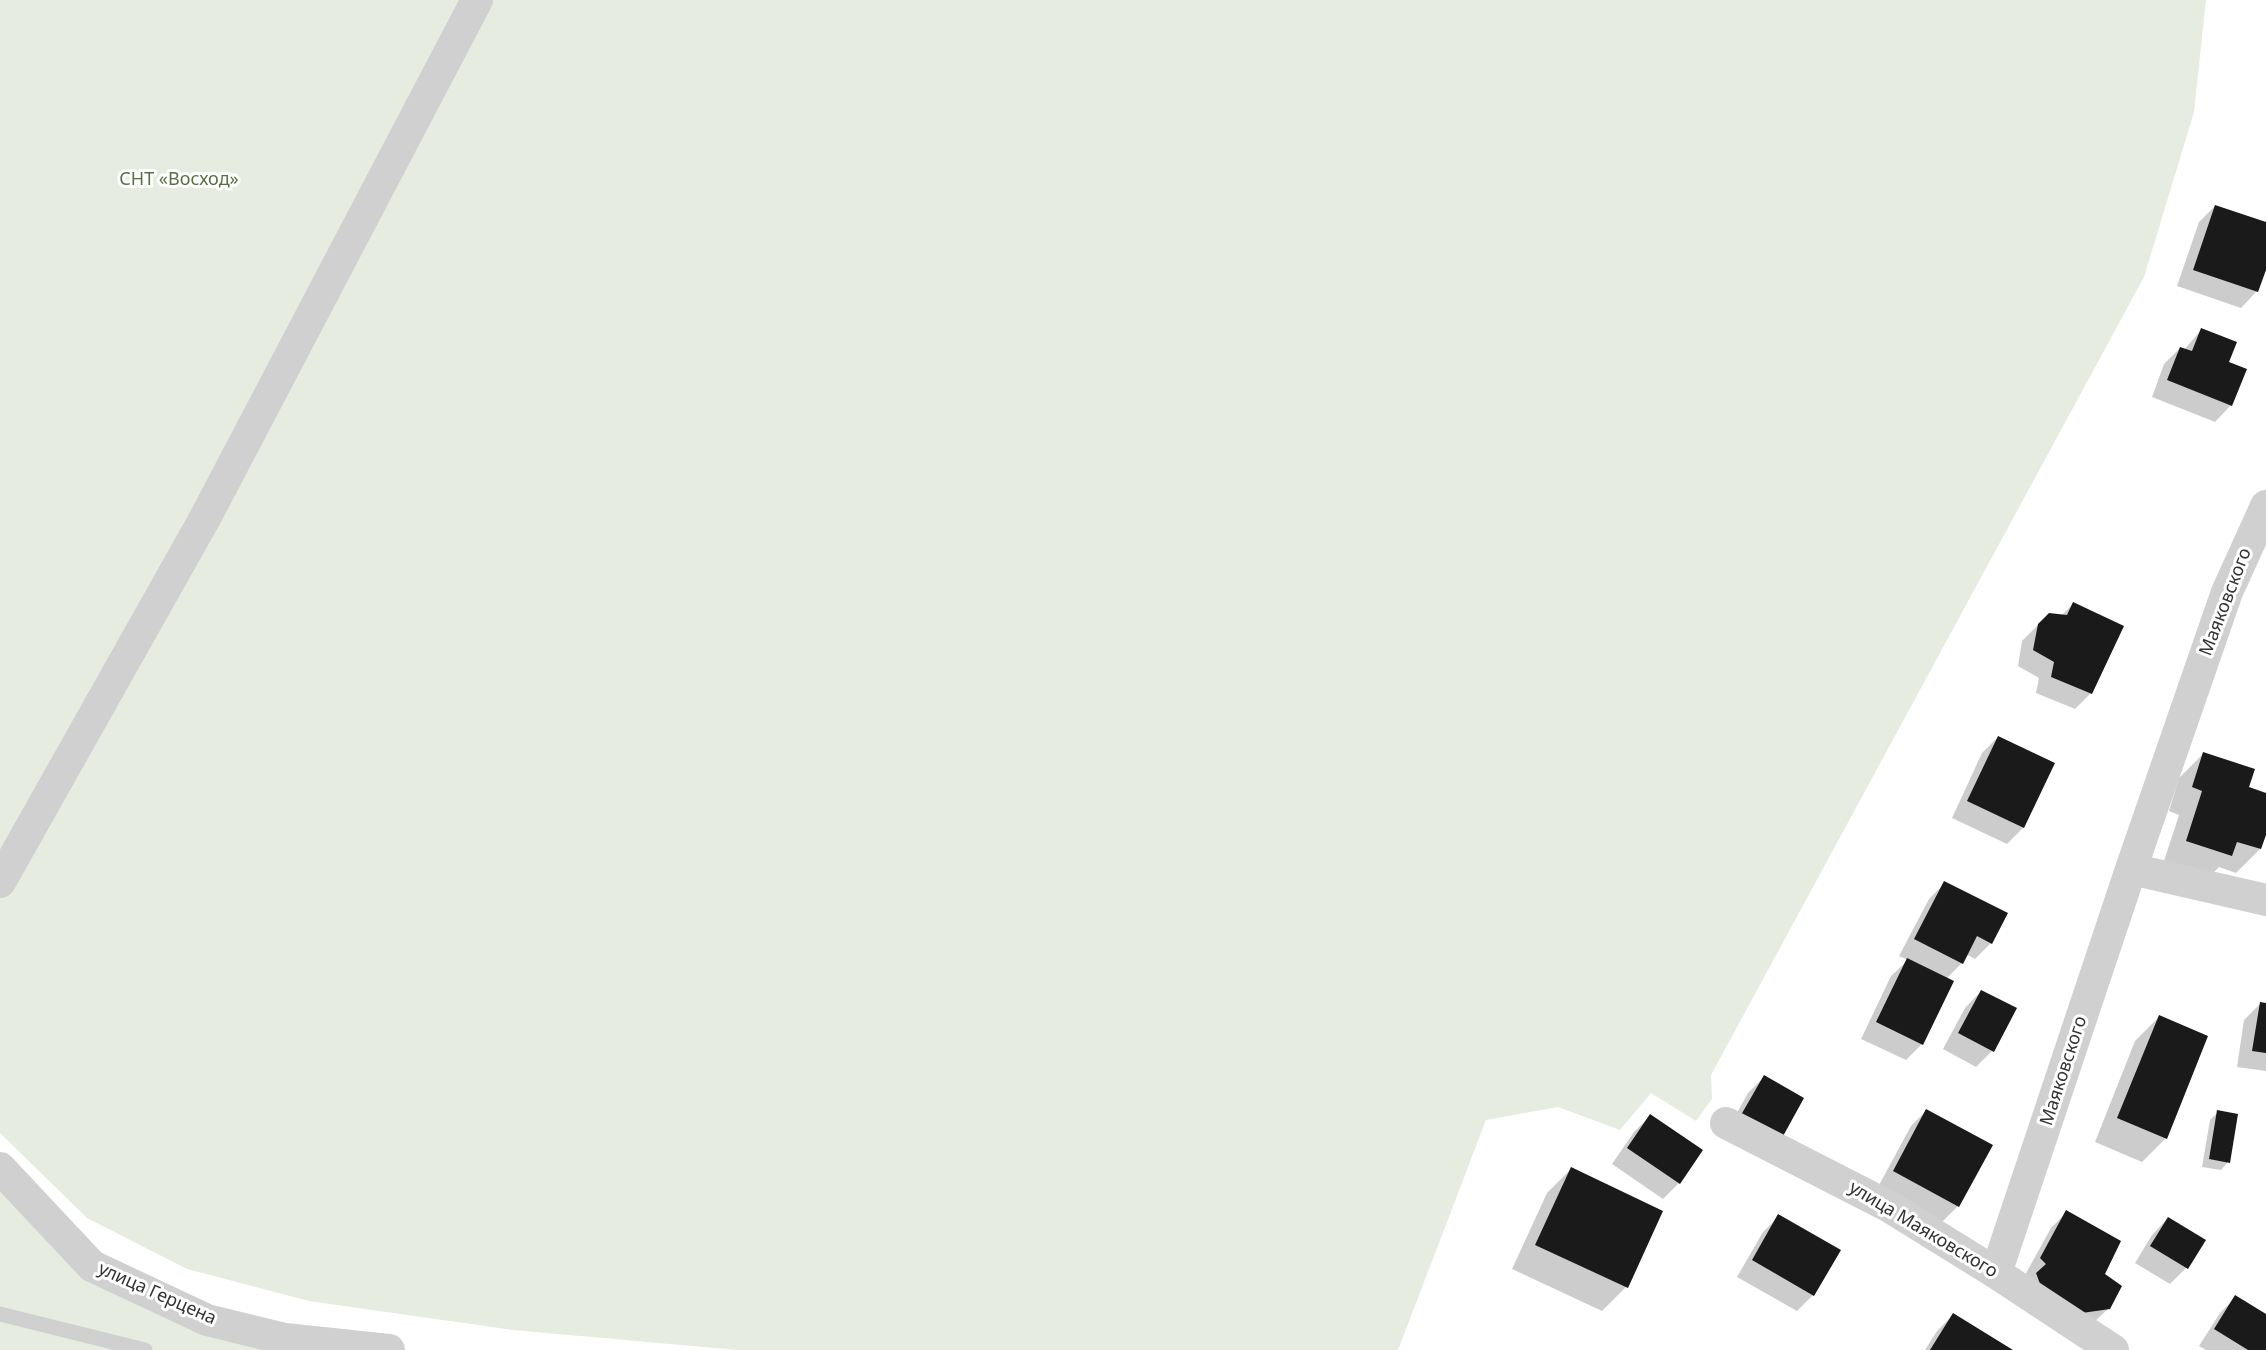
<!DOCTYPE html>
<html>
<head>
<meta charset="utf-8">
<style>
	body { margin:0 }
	canvas { display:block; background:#fff }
</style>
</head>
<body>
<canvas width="2266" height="1350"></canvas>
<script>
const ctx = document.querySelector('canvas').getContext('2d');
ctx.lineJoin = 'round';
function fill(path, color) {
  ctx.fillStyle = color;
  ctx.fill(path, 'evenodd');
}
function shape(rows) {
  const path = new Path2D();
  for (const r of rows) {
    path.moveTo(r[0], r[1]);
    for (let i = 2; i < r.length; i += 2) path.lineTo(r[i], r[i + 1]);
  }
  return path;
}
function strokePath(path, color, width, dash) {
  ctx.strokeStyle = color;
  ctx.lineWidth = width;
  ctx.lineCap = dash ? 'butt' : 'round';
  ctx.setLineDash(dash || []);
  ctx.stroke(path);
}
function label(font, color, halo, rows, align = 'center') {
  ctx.font = font + ' "Noto Sans",sans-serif';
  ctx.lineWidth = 6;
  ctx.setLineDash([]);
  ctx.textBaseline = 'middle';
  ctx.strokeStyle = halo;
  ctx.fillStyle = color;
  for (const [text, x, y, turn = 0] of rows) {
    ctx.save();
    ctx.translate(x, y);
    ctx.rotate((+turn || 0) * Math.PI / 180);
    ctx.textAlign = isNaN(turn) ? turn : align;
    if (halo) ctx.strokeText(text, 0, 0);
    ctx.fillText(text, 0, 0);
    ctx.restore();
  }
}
const green = shape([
	[0,0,2206,0,2194,112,2144,277,1711,1075,1712,1099,1696,1121,1651,1093,1620,1130,1558,1107,1486,1120,1398,1350,737,1350,513,1330,309,1301,187,1269,87,1218,0,1133],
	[0,1174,77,1256,310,1350,0,1350]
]);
const shadow = shape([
	[2215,206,2266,224,2266,266,2257,291,2241,308,2177,286,2199,222],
	[2201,330,2227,363,2231,405,2215,422,2152,397,2164,364,2180,348,2184,350],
	[2073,604,2091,693,2075,709,2036,693,2039,678,2018,666,2022,641,2049,614,2061,616],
	[1998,737,2023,828,2007,844,1952,818,1982,753],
	[2203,754,2247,788,2266,794,2266,830,2260,849,2236,873,2219,867,2207,879,2163,864,2179,815,2169,811,2179,778],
	[1945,883,1991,943,1975,959,1966,954,1962,963,1946,979,1922,1044,1906,1060,1861,1039,1891,976,1908,960,1899,956,1929,899],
	[1981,991,1992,1051,1976,1067,1943,1049,1965,1008],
	[2260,1004,2266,1005,2266,1071,2237,1067,2244,1020],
	[2159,1017,2166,1138,2142,1162,2095,1142,2135,1041],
	[1764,1077,1765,1153,1727,1131,1748,1093],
	[1927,1110,1991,1146,1958,1206,1942,1222,1878,1187,1911,1126],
	[2218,1112,2228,1162,2221,1170,2202,1167,2210,1120],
	[1650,1116,1679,1183,1663,1199,1612,1164,1634,1132],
	[1571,1169,1626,1287,1602,1311,1512,1269,1547,1193],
	[2067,1212,2103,1275,2109,1308,2092,1324,2025,1275,2051,1228],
	[1779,1216,1813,1295,1797,1311,1737,1277,1763,1232],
	[2168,1218,2204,1240,2186,1268,2170,1284,2135,1263,2152,1235],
	[2236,1297,2266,1316,2266,1350,2206,1350,2199,1346,2220,1313],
	[1953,1315,2010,1350,1925,1350,1937,1331]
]);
const building = shape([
	[2215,205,2266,222,2266,270,2258,292,2193,270],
	[2201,328,2237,342,2229,362,2247,369,2232,406,2167,380,2180,347,2192,351],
	[2073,602,2124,626,2092,694,2051,677,2054,662,2033,650,2038,624,2049,613,2067,615],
	[1998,736,2055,763,2024,828,1967,801],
	[2203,752,2255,769,2249,787,2266,793,2266,835,2261,849,2237,842,2232,856,2186,841,2202,791,2192,787],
	[1944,881,2008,913,1992,944,1977,936,1963,964,1914,939],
	[1907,958,1954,981,1923,1045,1876,1022],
	[1981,990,2017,1008,1994,1052,1958,1033],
	[2260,1002,2266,1003,2266,1053,2252,1051],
	[2159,1015,2208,1036,2167,1139,2117,1118],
	[1764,1075,1804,1098,1782,1138,1741,1115],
	[1926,1109,1993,1145,1959,1207,1893,1171],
	[2217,1110,2238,1114,2230,1163,2209,1159],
	[1650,1114,1703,1150,1680,1184,1627,1148],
	[1571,1167,1663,1211,1628,1288,1535,1245],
	[2066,1210,2121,1241,2105,1274,2122,1286,2110,1309,2082,1313,2043,1292,2036,1273,2046,1264,2040,1258],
	[1778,1214,1841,1250,1814,1296,1752,1260],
	[2168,1217,2206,1240,2188,1269,2150,1246],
	[2235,1295,2266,1314,2266,1350,2248,1350,2214,1329],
	[1953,1313,2013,1350,1930,1350]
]);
const lane = shape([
	[0,1314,145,1350]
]);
const street = shape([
	[2131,869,2266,900],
	[0,882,205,518,477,0],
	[1726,1123,1888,1206,1996,1273,2113,1350],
	[0,1168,92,1266,207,1320,285,1339,389,1350],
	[1996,1273,2131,869,2227,592,2266,506]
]);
const parkNames = [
	["СНТ «Восход»",179,180]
];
const streetNames = [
	["Маяковского",2226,602,-69],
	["Маяковского",2064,1071,-72],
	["улица Маяковского",1923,1230,31],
	["улица Герцена",157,1294,24]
];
fill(green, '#e6ecdf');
fill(shadow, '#0003');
fill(building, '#1a1a1a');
strokePath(lane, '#d0d0d0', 15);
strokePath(street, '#d0d0d0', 32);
label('18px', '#56703f', '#fff', parkNames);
label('18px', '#333', '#fff', streetNames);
</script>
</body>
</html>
